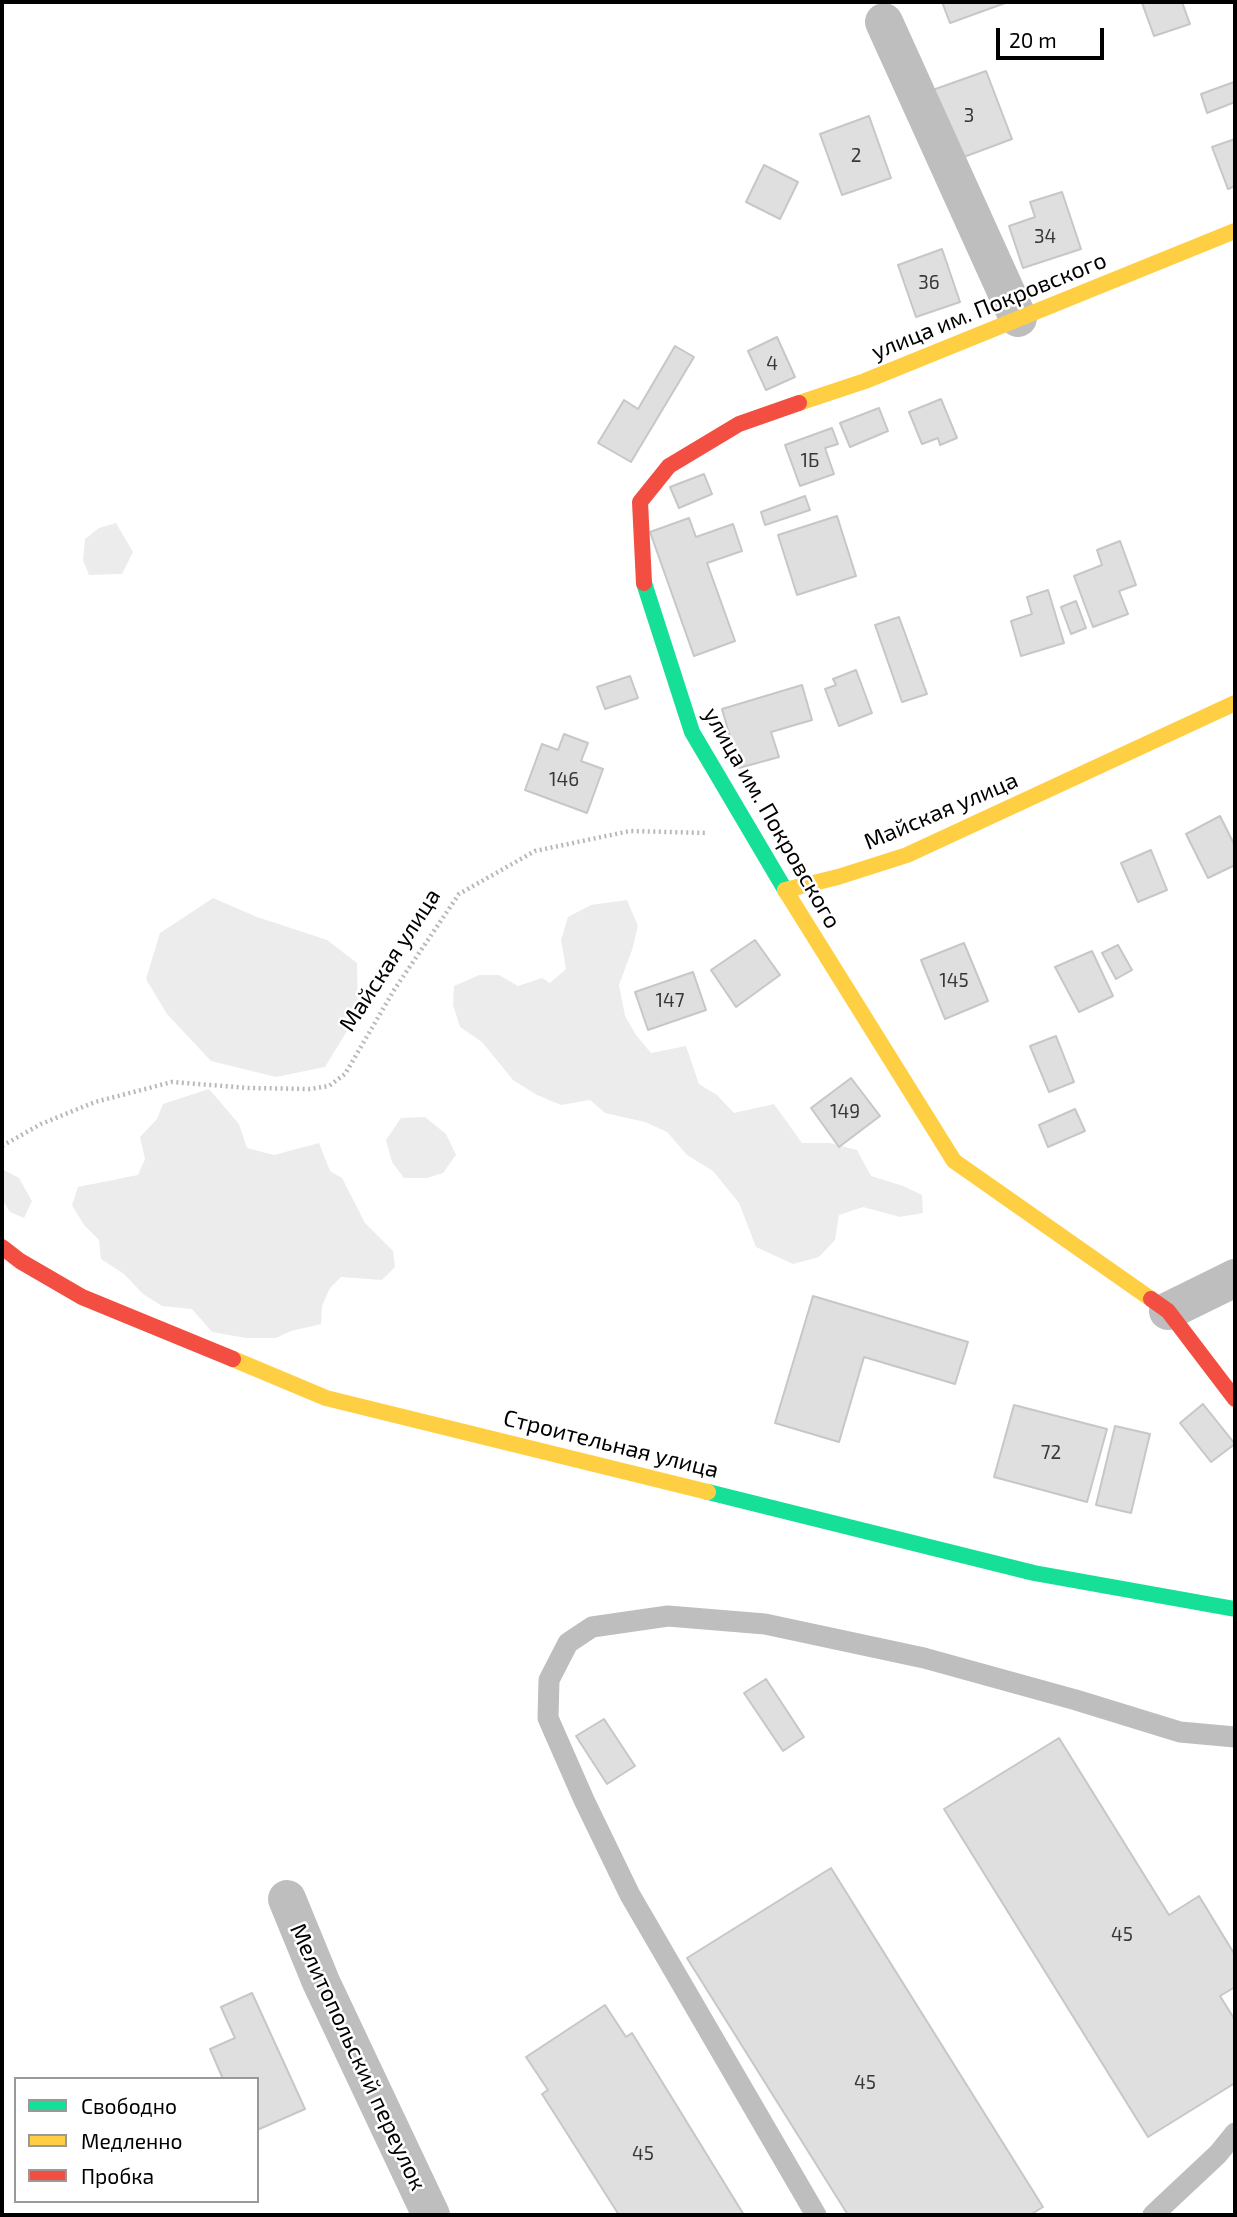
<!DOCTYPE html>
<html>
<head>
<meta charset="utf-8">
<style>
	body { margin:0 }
	#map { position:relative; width:1237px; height:2217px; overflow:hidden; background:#fff; font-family:"Exo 2",sans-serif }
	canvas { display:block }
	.frame { position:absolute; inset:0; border:4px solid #000; pointer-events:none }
	.legend { position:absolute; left:14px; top:2077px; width:245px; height:126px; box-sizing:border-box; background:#fff; border:2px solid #999; margin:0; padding:9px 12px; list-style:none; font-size:21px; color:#000 }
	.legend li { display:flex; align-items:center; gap:14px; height:35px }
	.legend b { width:35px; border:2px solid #999 }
	.scale { position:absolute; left:996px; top:28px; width:108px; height:32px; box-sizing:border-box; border:4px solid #000; border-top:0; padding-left:9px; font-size:21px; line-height:24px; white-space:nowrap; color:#000; -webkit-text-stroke:5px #fff; paint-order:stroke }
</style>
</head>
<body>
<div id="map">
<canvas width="1237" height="2217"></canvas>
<div class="frame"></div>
<ul class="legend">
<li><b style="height:9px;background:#16e098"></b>Свободно</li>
<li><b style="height:9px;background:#ffcf43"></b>Медленно</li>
<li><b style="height:9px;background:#f24e42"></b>Пробка</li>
</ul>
<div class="scale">20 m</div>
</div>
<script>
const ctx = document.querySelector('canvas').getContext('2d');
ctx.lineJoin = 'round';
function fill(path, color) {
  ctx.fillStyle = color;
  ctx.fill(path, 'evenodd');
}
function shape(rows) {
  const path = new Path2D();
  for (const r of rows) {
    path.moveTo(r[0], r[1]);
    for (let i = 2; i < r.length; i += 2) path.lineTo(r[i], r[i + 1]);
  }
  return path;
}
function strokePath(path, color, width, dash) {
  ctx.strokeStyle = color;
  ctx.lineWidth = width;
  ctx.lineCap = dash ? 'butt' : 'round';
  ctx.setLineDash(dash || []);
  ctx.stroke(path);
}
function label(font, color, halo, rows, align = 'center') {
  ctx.font = font + ' "Exo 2",sans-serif';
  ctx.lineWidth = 5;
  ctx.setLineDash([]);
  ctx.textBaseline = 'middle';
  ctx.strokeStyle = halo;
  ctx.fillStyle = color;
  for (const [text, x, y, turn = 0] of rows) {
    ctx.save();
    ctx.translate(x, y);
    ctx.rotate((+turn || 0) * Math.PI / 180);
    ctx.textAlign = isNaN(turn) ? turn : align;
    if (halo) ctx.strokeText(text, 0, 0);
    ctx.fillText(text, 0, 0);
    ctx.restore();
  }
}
const green = shape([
	[116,523,133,552,122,574,89,575,83,560,85,539,99,528],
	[213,898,257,917,327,940,357,963,358,1013,325,1067,276,1077,211,1061,167,1014,146,979,160,933],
	[627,900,638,926,632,950,619,985,625,1016,636,1035,651,1053,686,1046,699,1084,717,1095,734,1113,774,1104,802,1143,830,1143,857,1150,871,1176,903,1186,922,1195,923,1213,900,1217,863,1207,839,1215,835,1240,819,1257,793,1264,756,1247,739,1203,713,1171,687,1155,667,1132,645,1122,605,1113,590,1100,561,1105,537,1095,513,1080,482,1042,460,1027,453,1005,454,986,479,975,499,975,518,986,542,978,550,983,566,969,561,940,568,917,591,905],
	[209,1089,239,1124,247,1148,274,1155,319,1143,330,1171,342,1178,365,1223,393,1251,395,1267,382,1280,341,1277,330,1288,322,1306,321,1324,291,1331,276,1338,246,1338,212,1332,192,1309,162,1306,143,1294,124,1274,101,1259,99,1240,84,1225,72,1205,78,1187,138,1175,145,1159,140,1137,157,1119,163,1104],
	[425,1117,446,1134,456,1155,443,1173,427,1178,404,1178,392,1162,386,1140,401,1118],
	[4,1170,19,1178,32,1201,24,1218,10,1212,2,1199,2,1172]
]);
const building = shape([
	[942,2,1008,2,950,23,942,2],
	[1145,2,1182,2,1190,24,1154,36,1142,3,1145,2],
	[986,71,1012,139,953,161,927,92,986,71],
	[1234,82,1235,102,1207,113,1201,94,1234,82],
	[869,116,891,178,842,195,820,134,869,116],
	[1235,139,1235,186,1228,189,1212,147,1235,139],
	[764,165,798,182,780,219,746,202,764,165],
	[1062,192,1081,249,1023,268,1009,226,1035,217,1030,202,1062,192],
	[942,249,960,302,916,317,898,265,942,249],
	[777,337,795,377,766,390,748,351,777,337],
	[675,346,694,357,631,462,598,443,624,400,638,409,675,346],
	[941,399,957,438,940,445,938,438,922,444,909,412,941,399],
	[879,408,888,431,850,447,840,423,879,408],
	[832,428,838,444,825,448,834,474,800,486,785,445,832,428],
	[704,474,712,494,679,508,670,487,704,474],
	[805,496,810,510,765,525,761,512,805,496],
	[837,516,856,576,797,595,778,535,837,516],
	[689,518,696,537,733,524,742,551,707,563,735,641,694,656,650,532,689,518],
	[1120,541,1136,585,1119,591,1128,614,1093,627,1074,576,1102,565,1097,550,1120,541],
	[1048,590,1064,643,1021,656,1011,621,1032,614,1027,597,1048,590],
	[1076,601,1086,628,1071,634,1061,607,1076,601],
	[899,617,927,694,902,702,875,625,899,617],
	[856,670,872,713,839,726,825,689,836,685,833,679,856,670],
	[630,676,638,698,605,709,597,687,630,676],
	[802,685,812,720,771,732,779,757,739,768,722,709,802,685],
	[564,734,588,743,581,761,603,769,587,813,525,790,542,744,558,750,564,734],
	[1220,816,1235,846,1235,865,1208,878,1186,834,1220,816],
	[1151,850,1167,890,1138,902,1121,863,1151,850],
	[755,940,780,975,736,1007,711,970,755,940],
	[964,943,988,1001,945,1019,921,960,964,943],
	[1118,945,1132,970,1116,979,1102,953,1118,945],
	[1092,951,1113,996,1079,1012,1055,967,1092,951],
	[693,972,706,1010,648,1030,635,992,693,972],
	[1056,1036,1074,1082,1049,1092,1030,1046,1056,1036],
	[851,1078,880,1116,839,1147,811,1108,851,1078],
	[1075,1109,1085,1131,1048,1147,1039,1125,1075,1109],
	[813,1296,968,1342,955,1384,864,1357,839,1442,775,1423,813,1296],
	[1203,1404,1235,1444,1211,1462,1180,1423,1203,1404],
	[1014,1405,1107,1429,1087,1502,994,1477,1014,1405],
	[1115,1426,1150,1434,1131,1513,1096,1505,1115,1426],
	[766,1679,804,1737,783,1751,744,1693,766,1679],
	[604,1719,635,1766,607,1784,576,1736,604,1719],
	[1059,1738,1169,1915,1199,1896,1235,1955,1235,1987,1220,1996,1235,2020,1235,2083,1148,2137,944,1809,1059,1738],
	[831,1868,1043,2207,1030,2215,848,2215,687,1958,831,1868],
	[252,1993,305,2109,257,2130,257,2079,223,2079,210,2049,235,2038,221,2007,252,1993],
	[605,2005,626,2037,632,2033,744,2215,619,2215,542,2094,548,2090,526,2057,605,2005]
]);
const path = shape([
	[2,1146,41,1124,95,1102,172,1082,249,1088,310,1089,329,1086,345,1074,394,990,459,894,535,851,630,831,708,833]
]);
const lane = shape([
	[816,2215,630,1895,584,1800,548,1718,549,1680,568,1643,592,1627,668,1616,765,1624,924,1658,1076,1700,1180,1732,1235,1737],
	[1153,2215,1218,2154,1235,2133]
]);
const street = shape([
	[884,22,1018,318],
	[1168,1311,1235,1278],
	[287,1899,321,1982,431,2215]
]);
const fast = shape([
	[644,583,692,732,787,893],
	[708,1492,1034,1573,1235,1609]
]);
const slow = shape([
	[799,403,865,381,1235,231],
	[785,890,838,877,907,855,1235,703],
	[787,893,954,1161,1151,1299],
	[233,1359,326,1398,708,1492]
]);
const jam = shape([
	[644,583,640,502,669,466,739,424,799,403],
	[2,1247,20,1261,82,1297,233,1359],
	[1151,1299,1168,1311,1235,1399]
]);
const numberNames = [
	["3",969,116],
	["2",856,156],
	["34",1045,237],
	["36",929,283],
	["4",772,364],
	["1Б",810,461],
	["146",564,780],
	["145",954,981],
	["147",670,1001],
	["149",845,1112],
	["72",1051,1453],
	["45",1122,1935],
	["45",865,2083],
	["45",643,2154]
];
const streetNames = [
	["улица им. Покровского",989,306,-22],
	["Майская улица",941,811,-23],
	["улица им. Покровского",772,818,60],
	["Майская улица",390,960,-57],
	["Строительная улица",611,1444,14],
	["Мелитопольский переулок",358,2057,65]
];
fill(green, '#ececec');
fill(building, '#dfdfdf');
strokePath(building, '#c7c7c7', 2);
strokePath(path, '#b9b9b9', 4.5, [2, 3.5]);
strokePath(lane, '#bebebe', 21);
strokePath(street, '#bebebe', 38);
strokePath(fast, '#16e098', 16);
strokePath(slow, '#ffcf43', 16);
strokePath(jam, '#f24e42', 16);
label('19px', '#383838', null, numberNames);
label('23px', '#000', '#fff', streetNames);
</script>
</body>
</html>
